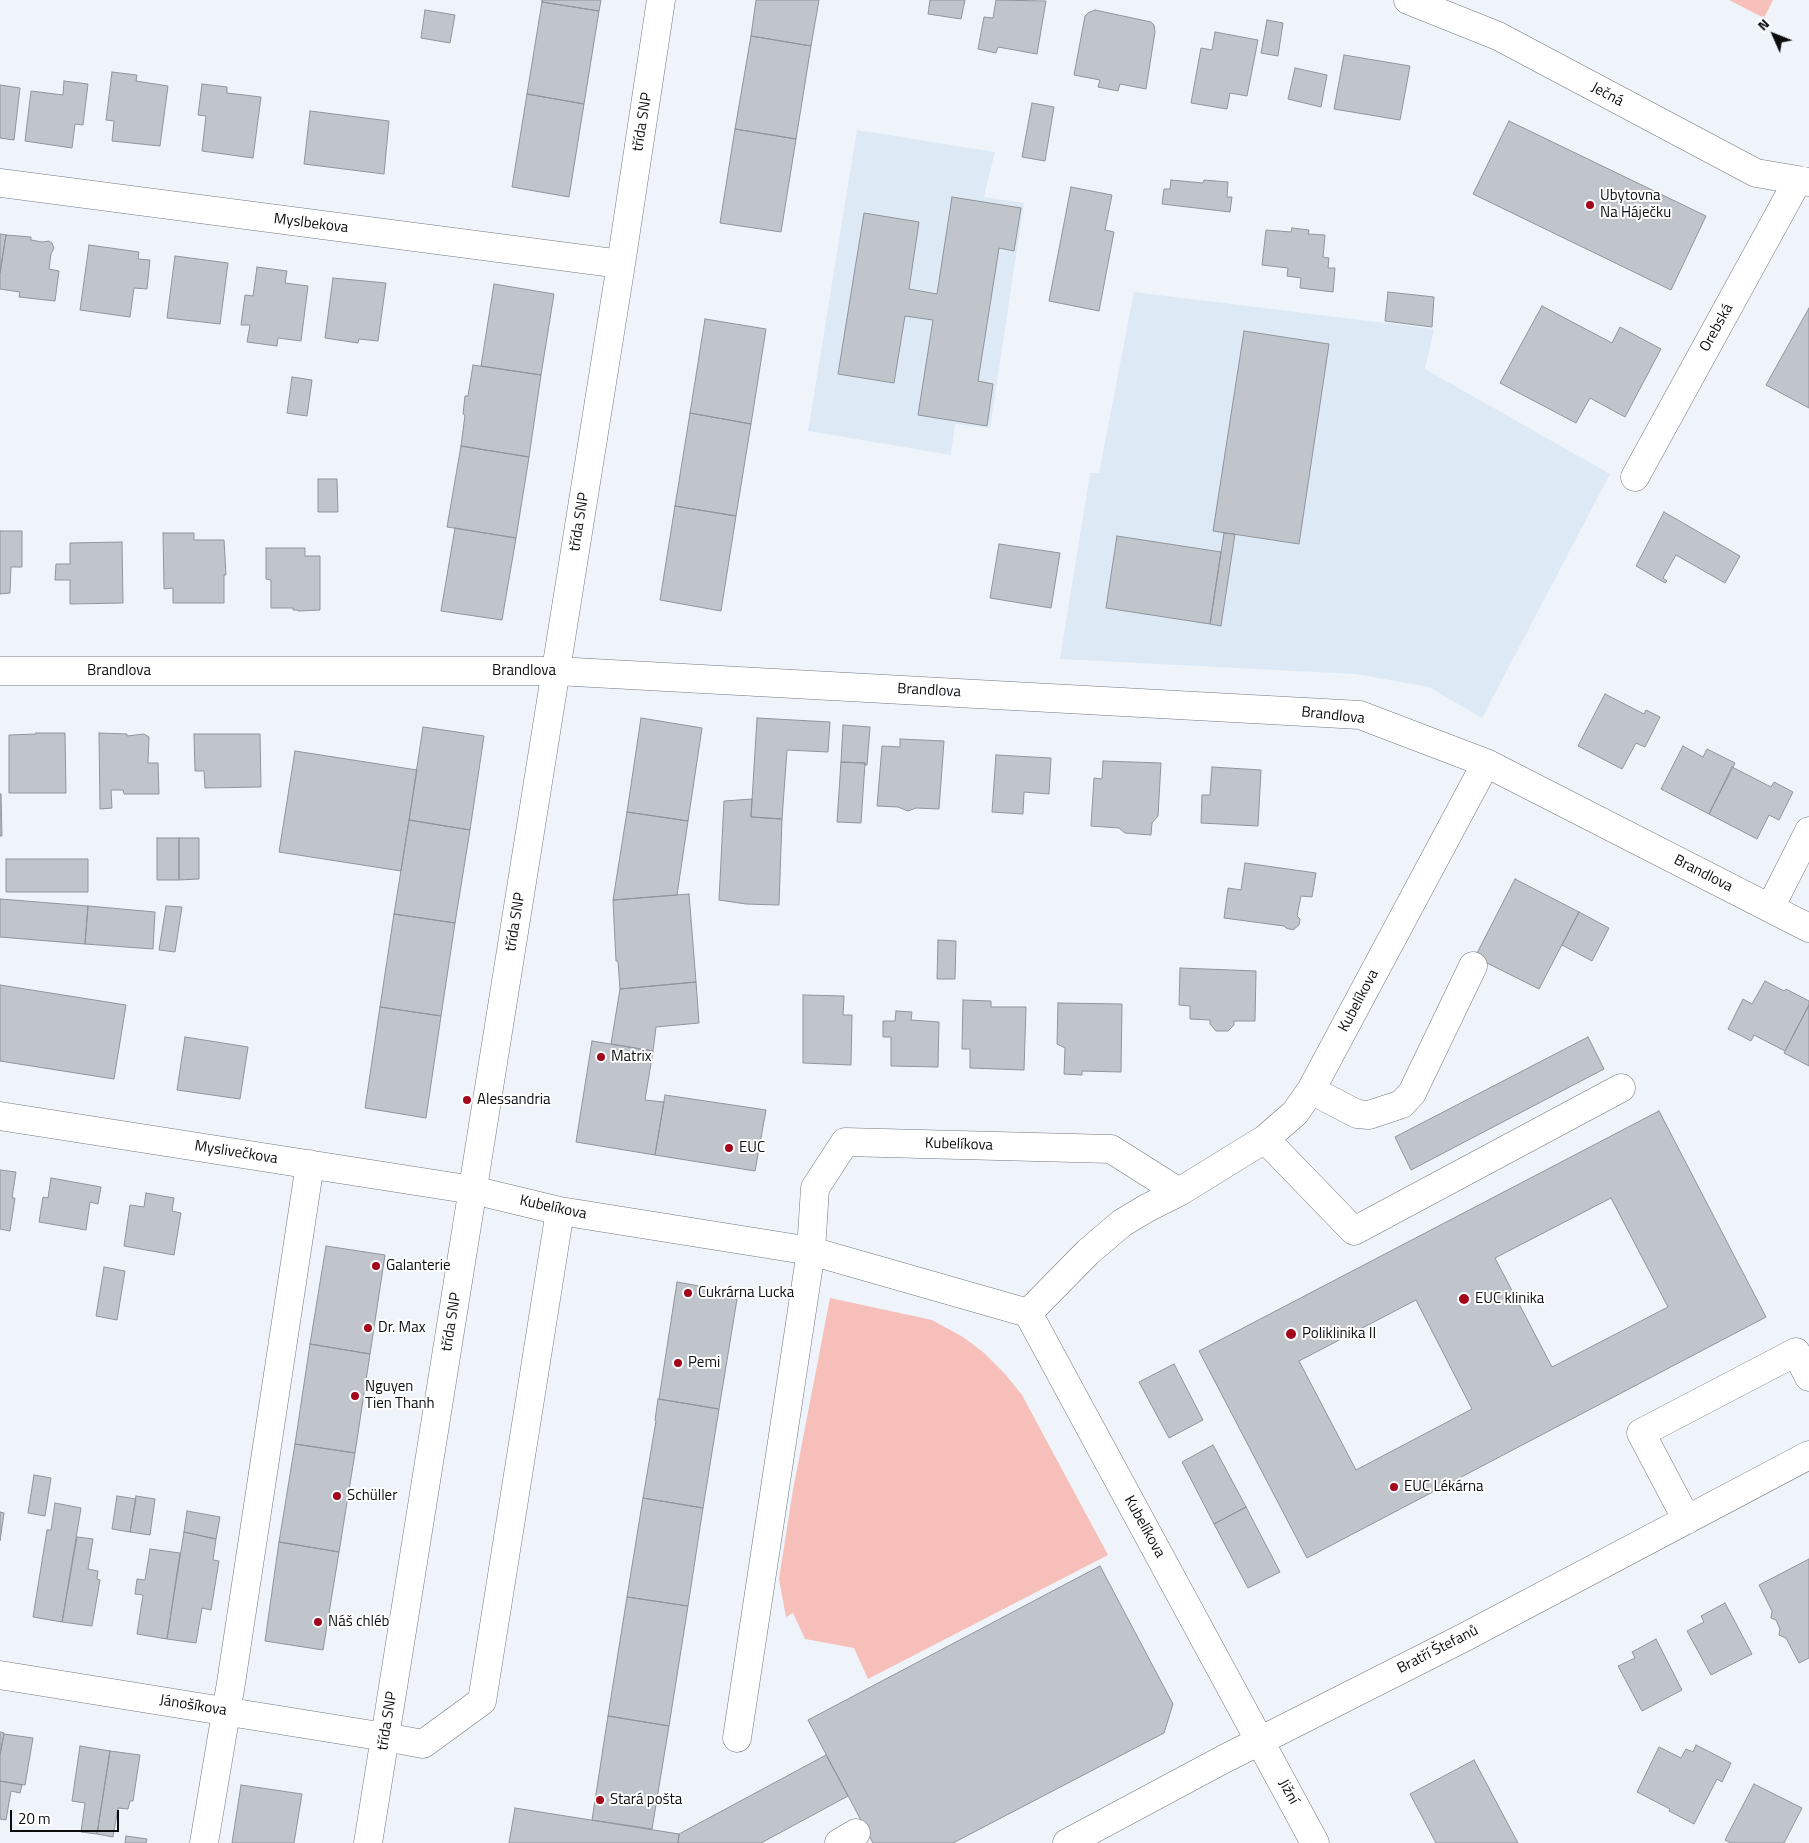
<!DOCTYPE html>
<html>
<head>
<meta charset="utf-8">
<style>
	body { margin:0 }
	#map { position:relative; width:1809px; height:1843px; overflow:hidden; background:#eef4fa; font-family:"Titillium Web",sans-serif }
	canvas { display:block }
	.north { position:absolute; left:1749px; top:10px; width:50px; height:50px; -webkit-text-stroke:4px #fff; paint-order:stroke; rotate:314deg; font-size:14px; font-weight:700; line-height:20px; text-align:center; color:#0b0d0f }
	.north::after { content:''; display:block; margin:auto; width:18px; height:22px; background:#0b0d0f; clip-path:polygon(50% 0,100% 100%,50% 72%,0 100%) }
	.scale { position:absolute; left:10px; top:1810px; width:109px; height:22px; box-sizing:border-box; border:2px solid #0b0d0f; border-top:0; padding-left:6px; font-size:15px; line-height:18px; white-space:nowrap; color:#0b0d0f; -webkit-text-stroke:4px #fff; paint-order:stroke }
</style>
</head>
<body>
<div id="map">
<canvas width="1809" height="1843"></canvas>
<div class="north">N</div>
<div class="scale">20 m</div>
</div>
<script>
const ctx = document.querySelector('canvas').getContext('2d');
ctx.lineJoin = 'round';
function fill(path, color) {
  ctx.fillStyle = color;
  ctx.fill(path, 'evenodd');
}
function shape(rows) {
  const path = new Path2D();
  for (const r of rows) {
    path.moveTo(r[0], r[1]);
    for (let i = 2; i < r.length; i += 2) path.lineTo(r[i], r[i + 1]);
  }
  return path;
}
function strokePath(path, color, width, dash) {
  ctx.strokeStyle = color;
  ctx.lineWidth = width;
  ctx.lineCap = dash ? 'butt' : 'round';
  ctx.setLineDash(dash || []);
  ctx.stroke(path);
}
function label(font, color, halo, rows, align = 'center') {
  ctx.font = font + ' "Titillium Web",sans-serif';
  ctx.lineWidth = 4;
  ctx.setLineDash([]);
  ctx.textBaseline = 'middle';
  ctx.strokeStyle = halo;
  ctx.fillStyle = color;
  for (const [text, x, y, turn = 0] of rows) {
    ctx.save();
    ctx.translate(x, y);
    ctx.rotate((+turn || 0) * Math.PI / 180);
    ctx.textAlign = isNaN(turn) ? turn : align;
    if (halo) ctx.strokeText(text, 0, 0);
    ctx.fillText(text, 0, 0);
    ctx.restore();
  }
}
const built = shape([
	[857,130,995,152,984,197,1024,203,990,428,955,424,951,455,808,431],
	[1134,292,1434,329,1425,369,1610,474,1482,718,1429,687,1355,674,1060,659,1090,473,1099,473]
]);
const green = shape([
	[1729,0,1773,0,1764,18],
	[830,1298,932,1320,963,1337,983,1352,1005,1374,1022,1395,1108,1555,868,1679,854,1648,805,1639,793,1613,786,1617,779,1579,793,1490]
]);
const building = shape([
	[542,0,601,0,599,11,542,2,542,0],
	[756,0,819,0,811,46,751,36,756,0],
	[930,0,965,0,961,19,928,14,930,0],
	[996,0,1046,1,1037,54,998,47,996,53,978,49,984,17,993,18,996,0],
	[542,2,599,11,584,104,527,94,542,2],
	[425,10,455,15,450,43,421,38,425,10],
	[1095,10,1151,22,1154,25,1155,32,1146,89,1120,84,1118,91,1098,87,1100,80,1074,75,1085,16,1088,13,1095,10],
	[1267,20,1283,23,1278,56,1261,53,1267,20],
	[1215,32,1258,40,1247,96,1230,93,1227,109,1191,103,1201,48,1212,50,1215,32],
	[751,36,811,46,796,139,735,129,751,36],
	[1344,55,1410,66,1400,120,1334,109,1344,55],
	[1295,68,1327,75,1321,107,1288,99,1295,68],
	[112,72,137,75,136,81,168,86,160,146,112,141,114,121,106,120,112,72],
	[64,81,88,84,83,125,75,124,72,148,25,141,31,91,63,95,64,81],
	[202,84,227,87,227,93,261,97,253,158,202,151,206,116,198,115,202,84],
	[0,85,20,88,14,140,0,138,0,85],
	[527,94,584,104,569,197,512,187,527,94],
	[1032,103,1054,107,1045,161,1022,157,1032,103],
	[310,111,389,121,384,174,304,164,310,111],
	[1509,121,1706,216,1671,290,1473,194,1509,121],
	[735,129,796,139,781,232,720,223,735,129],
	[1171,180,1203,183,1204,180,1228,182,1227,197,1232,197,1230,212,1162,204,1164,189,1170,189,1171,180],
	[1071,187,1112,195,1105,230,1114,232,1099,311,1049,301,1071,187],
	[952,197,1021,208,1014,251,999,248,978,381,993,384,987,426,918,415,933,320,905,316,894,383,838,374,864,213,919,222,909,289,937,294,952,197],
	[1292,228,1309,230,1308,234,1325,235,1323,257,1329,258,1328,268,1335,268,1333,292,1300,288,1301,278,1287,276,1288,268,1262,265,1266,230,1291,232,1292,228],
	[0,234,6,235,0,273,0,234],
	[6,235,31,237,31,240,42,242,49,241,52,243,54,248,51,254,49,269,59,271,55,301,19,297,20,292,0,289,0,273,6,235],
	[89,245,139,252,138,259,150,260,147,289,134,288,130,317,80,310,89,245],
	[175,256,228,263,220,324,167,318,175,256],
	[257,267,287,271,285,283,308,286,301,341,278,338,277,346,247,342,250,325,241,325,245,295,253,296,257,267],
	[333,278,386,283,378,341,359,339,358,343,325,338,333,278],
	[494,284,554,294,541,375,481,366,494,284],
	[1388,292,1434,297,1432,327,1385,321,1388,292],
	[1542,306,1612,343,1620,327,1661,349,1625,417,1590,398,1576,423,1500,383,1542,306],
	[1809,308,1809,408,1766,385,1809,308],
	[705,319,766,329,751,424,690,413,705,319],
	[1244,331,1329,344,1299,544,1213,531,1244,331],
	[473,365,541,375,529,457,461,446,465,415,463,414,465,396,468,396,473,365],
	[292,377,312,380,307,416,287,413,292,377],
	[690,413,751,424,736,516,675,506,690,413],
	[461,446,529,457,516,538,447,527,461,446],
	[318,479,337,479,338,512,318,512,318,479],
	[675,506,736,516,721,611,660,600,675,506],
	[1664,512,1740,556,1725,583,1676,555,1663,578,1667,581,1665,583,1636,566,1664,512],
	[455,528,516,538,502,620,441,611,455,528],
	[0,531,22,531,22,567,11,567,10,593,0,594,0,531],
	[163,533,194,533,194,540,224,540,226,575,224,575,224,603,173,603,173,588,164,589,163,533],
	[1224,533,1235,534,1221,626,1210,624,1224,533],
	[1117,536,1221,552,1210,624,1106,608,1117,536],
	[122,542,123,603,70,604,70,580,55,580,56,564,70,564,70,543,122,542],
	[999,544,1060,553,1051,608,990,598,999,544],
	[266,548,305,548,305,556,320,556,320,610,298,611,298,610,293,610,293,608,271,608,271,580,266,579,266,548],
	[1605,694,1644,714,1646,710,1660,717,1645,747,1636,743,1622,769,1578,746,1605,694],
	[641,718,702,728,688,821,627,812,641,718],
	[757,718,830,722,828,752,787,750,782,819,751,817,757,718],
	[843,725,870,727,867,765,865,765,865,763,841,762,843,725],
	[423,727,484,736,470,830,409,820,423,727],
	[36,733,65,733,66,793,9,793,9,735,36,734,36,733],
	[99,733,127,734,127,736,144,734,149,737,148,763,158,763,159,794,124,794,123,790,111,790,112,808,100,809,99,733],
	[194,734,260,734,261,787,205,788,204,771,195,771,194,734],
	[900,739,944,741,939,809,916,808,908,811,898,807,877,806,882,746,900,747,900,739],
	[1683,746,1703,757,1707,749,1735,763,1709,814,1661,789,1683,746],
	[295,751,417,770,401,871,279,852,295,751],
	[996,755,1051,758,1049,794,1024,792,1023,814,992,812,996,755],
	[1103,761,1161,763,1158,816,1152,823,1151,835,1125,833,1119,828,1091,826,1094,778,1102,779,1103,761],
	[841,762,865,763,861,823,837,822,841,762],
	[1212,767,1261,770,1258,826,1201,823,1202,795,1210,795,1212,767],
	[1732,767,1771,787,1774,782,1793,792,1779,820,1769,815,1757,839,1709,814,1732,767],
	[0,794,1,794,2,836,0,836,0,794],
	[752,799,751,817,782,819,779,905,746,904,719,900,724,801,752,799],
	[627,812,688,821,677,895,613,900,627,812],
	[409,820,470,830,455,923,394,914,409,820],
	[157,838,179,838,179,880,157,880,157,838],
	[179,838,199,838,199,879,179,880,179,838],
	[6,859,88,859,88,892,6,892,6,859],
	[1245,863,1316,873,1312,897,1301,896,1297,916,1300,919,1299,925,1293,930,1286,928,1284,926,1224,918,1228,888,1241,890,1245,863],
	[1515,879,1579,912,1539,989,1475,957,1515,879],
	[689,894,696,982,620,989,618,961,616,961,613,900,689,894],
	[0,899,88,906,85,944,0,937,0,899],
	[88,906,155,912,153,949,85,944,88,906],
	[166,906,182,907,175,952,159,950,166,906],
	[1579,912,1609,928,1592,961,1562,945,1579,912],
	[394,914,455,923,441,1016,380,1007,394,914],
	[938,940,956,941,955,979,937,979,938,940],
	[1180,968,1256,971,1255,1021,1234,1021,1234,1025,1228,1031,1216,1031,1210,1024,1210,1020,1190,1019,1190,1006,1179,1005,1180,968],
	[1765,981,1784,991,1786,989,1809,1001,1809,1005,1785,1051,1754,1035,1751,1041,1728,1029,1743,999,1752,1004,1765,981],
	[696,982,699,1023,656,1027,653,1051,611,1044,620,989,696,982],
	[0,985,126,1005,114,1079,0,1061,0,985],
	[803,995,844,996,843,1015,852,1015,851,1065,803,1063,803,995],
	[963,1000,991,1001,991,1007,1026,1007,1024,1070,970,1068,970,1049,962,1049,963,1000],
	[1058,1003,1122,1004,1121,1072,1082,1071,1082,1075,1064,1074,1065,1048,1057,1044,1058,1003],
	[1809,1005,1809,1066,1784,1053,1809,1005],
	[380,1007,441,1016,426,1118,365,1108,380,1007],
	[896,1011,912,1012,911,1020,939,1022,938,1067,891,1066,891,1037,883,1037,883,1021,895,1021,896,1011],
	[185,1037,248,1047,240,1099,177,1090,185,1037],
	[1588,1037,1604,1069,1411,1170,1395,1137,1588,1037],
	[592,1041,653,1051,645,1100,664,1102,655,1155,576,1142,592,1041],
	[665,1095,766,1110,755,1171,655,1155,665,1095],
	[1659,1111,1766,1317,1307,1558,1199,1351,1659,1111],
	[1611,1198,1668,1307,1552,1367,1495,1258,1611,1198],
	[1416,1300,1472,1409,1356,1470,1299,1361,1416,1300],
	[0,1170,16,1172,12,1198,15,1198,10,1231,0,1229,0,1170],
	[51,1178,101,1187,98,1204,90,1202,86,1230,39,1222,43,1197,48,1198,51,1178],
	[146,1193,174,1198,172,1211,181,1213,174,1255,124,1246,130,1205,144,1207,146,1193],
	[326,1246,385,1255,370,1354,310,1344,326,1246],
	[104,1267,125,1271,117,1320,96,1316,104,1267],
	[677,1282,738,1293,719,1409,659,1399,677,1282],
	[310,1344,370,1354,355,1453,295,1444,310,1344],
	[1174,1364,1203,1420,1169,1438,1139,1382,1174,1364],
	[658,1399,719,1409,703,1508,643,1498,656,1421,655,1420,658,1399],
	[295,1444,355,1453,339,1552,279,1542,295,1444],
	[1213,1445,1246,1507,1214,1524,1182,1462,1213,1445],
	[34,1475,51,1478,45,1516,28,1513,34,1475],
	[117,1496,136,1499,130,1532,112,1529,117,1496],
	[136,1496,155,1499,150,1535,130,1532,136,1496],
	[643,1498,703,1508,688,1606,627,1597,643,1498],
	[55,1503,81,1508,62,1622,33,1617,47,1530,51,1530,55,1503],
	[1246,1507,1280,1572,1248,1588,1214,1524,1246,1507],
	[187,1511,220,1517,216,1539,184,1532,187,1511],
	[0,1512,4,1513,0,1541,0,1512],
	[184,1532,216,1539,213,1560,219,1561,211,1610,202,1608,196,1643,167,1639,184,1532],
	[77,1537,93,1539,88,1569,98,1571,97,1579,100,1580,92,1626,62,1622,77,1537],
	[279,1542,339,1552,323,1650,265,1641,279,1542],
	[150,1549,180,1553,167,1639,137,1634,143,1595,135,1594,137,1579,145,1580,150,1549],
	[1809,1559,1809,1658,1799,1663,1786,1638,1779,1635,1780,1629,1776,1620,1771,1618,1772,1611,1759,1585,1809,1559],
	[1100,1566,1173,1704,1164,1733,953,1843,873,1843,808,1720,1100,1566],
	[627,1597,688,1606,669,1726,608,1716,627,1597],
	[1725,1603,1752,1654,1711,1675,1687,1631,1704,1622,1701,1616,1725,1603],
	[1656,1639,1682,1690,1642,1711,1618,1666,1635,1658,1632,1652,1656,1639],
	[608,1716,669,1726,652,1829,592,1820,608,1716],
	[0,1732,4,1733,0,1755,0,1732],
	[4,1734,33,1738,25,1785,0,1781,0,1755,4,1734],
	[1696,1745,1731,1763,1722,1782,1717,1779,1694,1824,1669,1811,1670,1809,1637,1792,1659,1747,1681,1758,1686,1749,1693,1752,1696,1745],
	[80,1746,110,1751,97,1834,81,1832,85,1803,72,1801,80,1746],
	[110,1751,140,1755,133,1801,130,1801,128,1809,118,1808,113,1837,97,1834,110,1751],
	[826,1755,848,1796,761,1843,678,1843,679,1834,826,1755],
	[1474,1760,1518,1843,1436,1843,1410,1794,1474,1760],
	[0,1781,22,1785,20,1793,11,1791,6,1820,0,1819,0,1781],
	[1754,1784,1802,1808,1784,1843,1731,1843,1725,1840,1754,1784],
	[241,1785,302,1794,294,1843,232,1843,241,1785],
	[515,1808,679,1834,678,1843,509,1843,515,1808],
	[126,1836,147,1839,146,1843,125,1843,126,1836]
]);
const minor = shape([
	[1408,0,1498,36,1756,173,1809,182],
	[0,183,621,264],
	[1635,477,1798,180],
	[0,671,556,671,1360,715,1486,763,1809,928],
	[1770,908,1809,831],
	[1311,1090,1357,1114,1369,1115,1402,1104,1412,1093,1473,966],
	[0,1116,473,1190,560,1211,811,1251,1028,1313,1315,1843],
	[1265,1139,1354,1231,1621,1088],
	[1028,1313,1088,1252,1122,1223,1147,1208,1179,1192,1265,1139,1295,1113,1311,1090,1486,763],
	[1687,1520,1641,1433,1796,1352,1809,1377],
	[0,1675,385,1737,423,1744,482,1701,560,1211],
	[737,1738,811,1251,815,1188,845,1142,1111,1149,1179,1192],
	[204,1843,231,1683,310,1164],
	[368,1843,621,264,661,0],
	[839,1843,856,1833],
	[1067,1843,1224,1759,1463,1638,1809,1455]
]);
const markers = [
	[1590,205,5,"#a2051c"],
	[601,1057,5,"#a2051c"],
	[467,1100,5,"#a2051c"],
	[729,1148,5,"#a2051c"],
	[376,1266,5,"#a2051c"],
	[688,1293,5,"#a2051c"],
	[1464,1299,6,"#a2051c"],
	[368,1328,5,"#a2051c"],
	[1291,1334,6,"#a2051c"],
	[678,1363,5,"#a2051c"],
	[355,1396,5,"#a2051c"],
	[1394,1487,5,"#a2051c"],
	[337,1496,5,"#a2051c"],
	[318,1622,5,"#a2051c"],
	[600,1800,5,"#a2051c"]
];
const streetNames = [
	["Ječná",1607,95,28],
	["třída SNP",643,122,-81],
	["Myslbekova",311,224,7],
	["Orebská",1717,328,-61],
	["třída SNP",580,522,-81],
	["Brandlova",119,671],
	["Brandlova",524,671],
	["Brandlova",929,691,3],
	["Brandlova",1333,716,6],
	["Brandlova",1703,874,27],
	["třída SNP",516,922,-81],
	["Kubelíkova",1359,1001,-62],
	["Kubelíkova",959,1145,2],
	["Myslivečkova",236,1153,9],
	["Kubelíkova",553,1208,12],
	["třída SNP",452,1322,-81],
	["Kubelíkova",1144,1527,61],
	["Bratří Štefanů",1438,1650,-27],
	["Jánošíkova",193,1706,9],
	["třída SNP",388,1721,-81],
	["Jižní",1288,1792,61]
];
const poiNames = [
	["Ubytovna",1600,196],
	["Na Háječku",1600,213],
	["Matrix",611,1057],
	["Alessandria",477,1100],
	["EUC",739,1148],
	["Galanterie",386,1266],
	["Cukrárna Lucka",698,1293],
	["EUC klinika",1475,1299],
	["Dr. Max",378,1328],
	["Poliklinika II",1302,1334],
	["Pemi",688,1363],
	["Nguyen",365,1387],
	["Tien Thanh",365,1404],
	["EUC Lékárna",1404,1487],
	["Schüller",347,1496],
	["Náš chléb",328,1622],
	["Stará pošta",610,1800]
];
fill(built, '#dee9f6');
fill(green, '#f6bfba');
fill(building, '#c0c5cc');
strokePath(building, '#90959b', 1);
strokePath(minor, '#73787e', 29);
strokePath(minor, '#fff', 28);
for (const [x, y, r, color] of markers) {
  const dot = new Path2D();
  dot.arc(x, y, r, 0, 2 * Math.PI);
  ctx.fillStyle = color;
  ctx.fill(dot);
  strokePath(dot, '#fff', 2);
}
label('15px', '#0b0d0f', '#fff', streetNames);
label('15px', '#0b0d0f', '#fff', poiNames, 'left');
</script>
</body>
</html>
